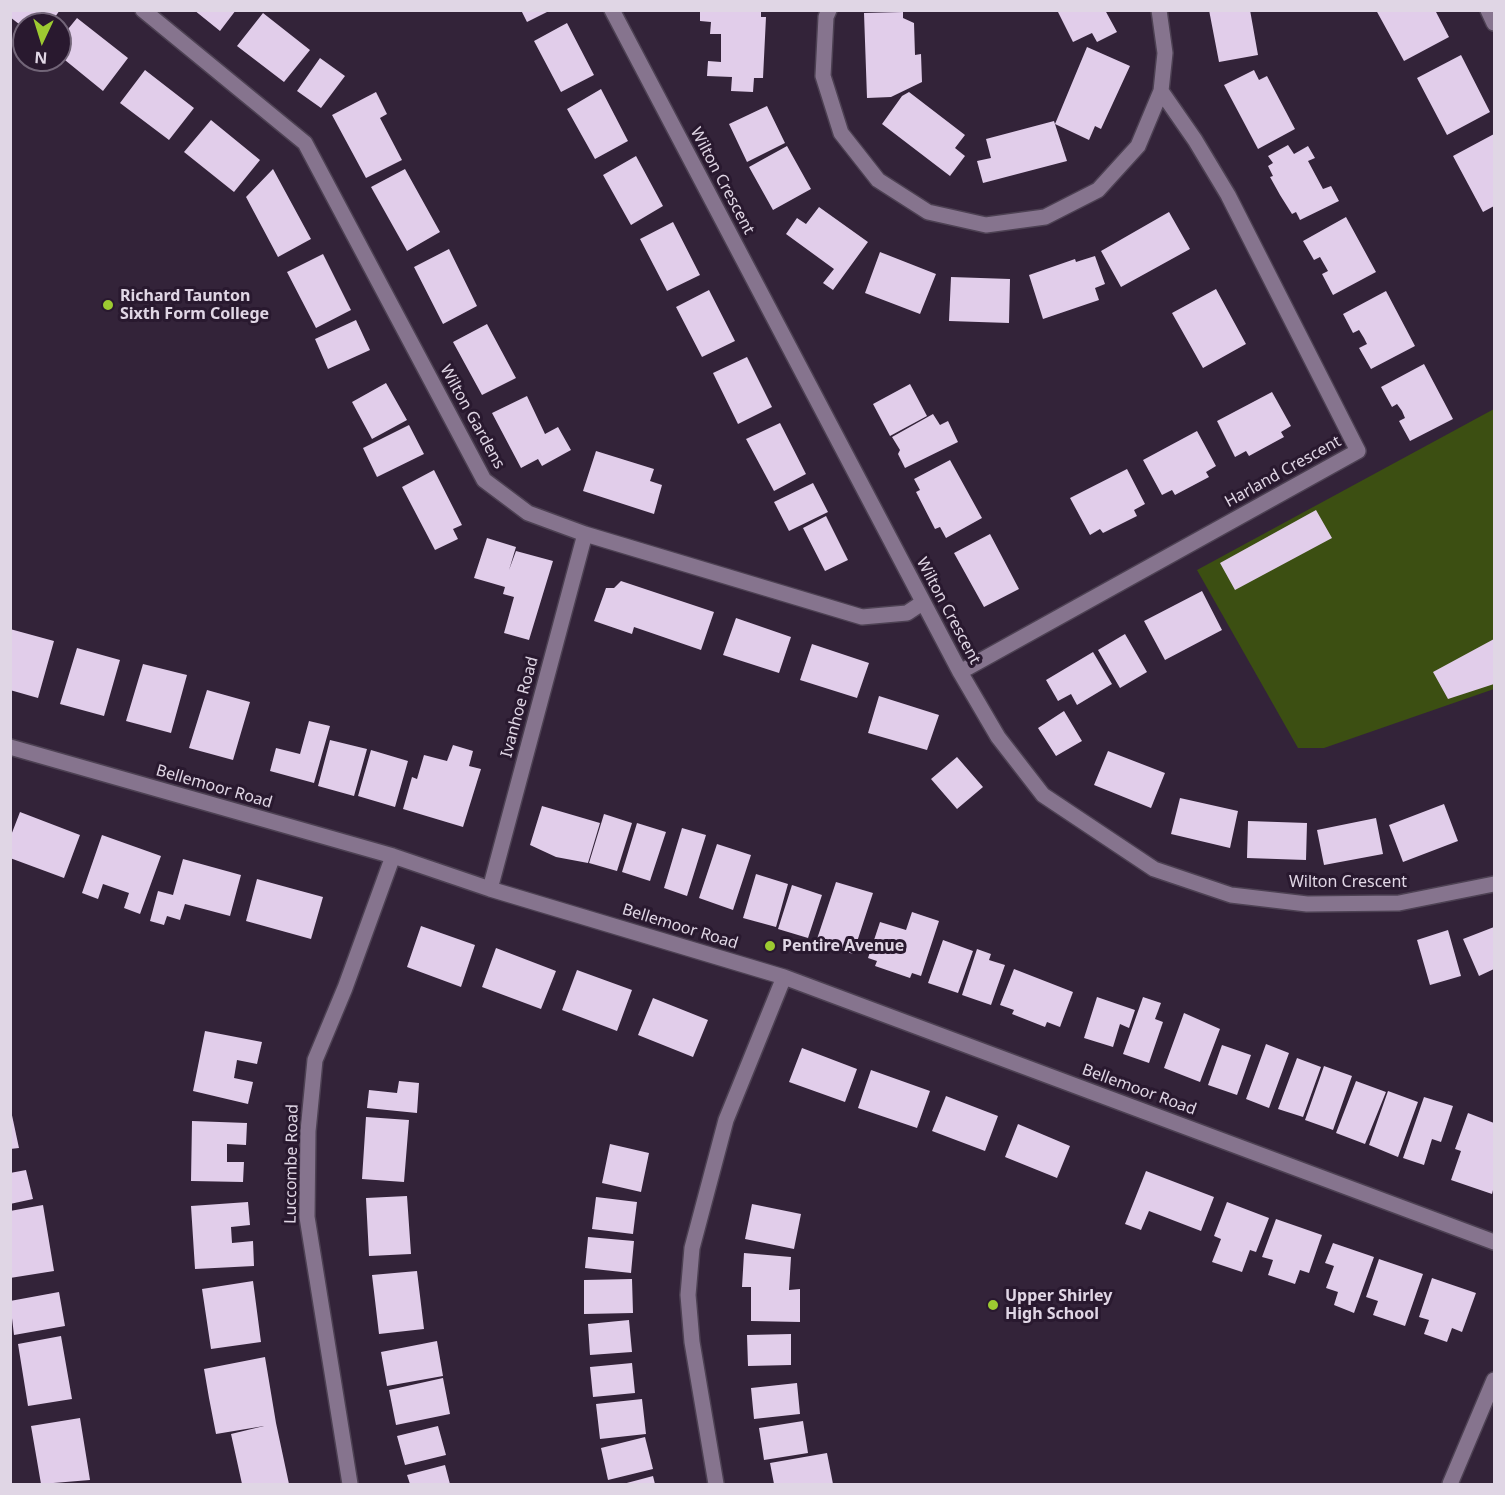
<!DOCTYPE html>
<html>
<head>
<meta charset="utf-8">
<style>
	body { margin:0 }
	#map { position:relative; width:1505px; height:1495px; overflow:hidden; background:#332339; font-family:"Noto Sans",sans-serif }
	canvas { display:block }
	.frame { position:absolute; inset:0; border:12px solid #e0d6e5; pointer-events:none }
	.north { position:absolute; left:12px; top:12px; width:60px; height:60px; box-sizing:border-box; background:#29192f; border:2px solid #726578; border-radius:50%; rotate:184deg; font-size:16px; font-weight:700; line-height:24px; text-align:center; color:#e0d6e5 }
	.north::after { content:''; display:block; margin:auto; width:21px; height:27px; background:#9dca31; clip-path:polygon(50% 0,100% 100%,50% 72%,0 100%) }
</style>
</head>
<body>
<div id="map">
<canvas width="1505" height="1495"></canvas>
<div class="frame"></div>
<div class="north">N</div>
</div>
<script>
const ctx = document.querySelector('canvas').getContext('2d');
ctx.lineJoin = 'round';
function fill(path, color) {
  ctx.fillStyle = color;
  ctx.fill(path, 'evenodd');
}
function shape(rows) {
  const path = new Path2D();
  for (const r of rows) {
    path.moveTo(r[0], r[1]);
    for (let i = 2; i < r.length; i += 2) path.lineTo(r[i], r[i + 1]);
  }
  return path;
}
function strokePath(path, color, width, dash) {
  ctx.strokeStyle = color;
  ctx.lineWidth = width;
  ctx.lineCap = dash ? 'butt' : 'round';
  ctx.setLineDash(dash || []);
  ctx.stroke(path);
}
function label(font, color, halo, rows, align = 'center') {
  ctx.font = font + ' "Noto Sans",sans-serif';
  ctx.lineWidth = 6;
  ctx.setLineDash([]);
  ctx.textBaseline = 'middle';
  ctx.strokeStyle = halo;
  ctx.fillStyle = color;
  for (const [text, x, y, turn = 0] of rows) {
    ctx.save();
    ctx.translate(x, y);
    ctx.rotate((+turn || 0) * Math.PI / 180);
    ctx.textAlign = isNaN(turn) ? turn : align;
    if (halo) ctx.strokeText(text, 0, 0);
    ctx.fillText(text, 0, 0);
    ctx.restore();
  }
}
const green = shape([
	[1494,409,1494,689,1324,748,1298,748,1197,570]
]);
const building = shape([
	[10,10,60,10,50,24,24,24,24,28,10,17],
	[194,10,236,10,220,31],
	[521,10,551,10,527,22],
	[700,10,761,10,761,17,766,17,763,78,754,78,753,92,731,91,732,77,707,76,708,61,721,62,721,34,710,34,711,22,700,21],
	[1057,10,1105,10,1117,32,1097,42,1092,33,1073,42],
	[1209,10,1250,10,1258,55,1219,62],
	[1376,10,1435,10,1449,37,1404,61],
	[903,12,903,18,914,23,915,55,921,54,922,82,891,97,867,98,864,13],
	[263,13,310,50,284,82,237,46],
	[77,18,128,58,103,91,60,56,60,39],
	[567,23,594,75,561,92,534,41],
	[1087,47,1130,66,1101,129,1095,126,1089,140,1055,124],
	[1461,55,1490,112,1447,135,1417,78],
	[320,58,345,76,321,108,297,91],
	[145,70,194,108,169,140,120,103],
	[1254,70,1259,80,1267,76,1295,129,1258,149,1224,85],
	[601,89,628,141,595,159,567,109],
	[376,92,387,114,380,118,402,160,366,178,332,115],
	[909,92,965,135,955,148,965,156,950,176,882,124,902,96],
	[767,106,785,143,747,162,729,124],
	[211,120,260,160,234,192,184,152],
	[1054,121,1067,161,983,183,977,161,991,158,986,139],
	[1494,134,1494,206,1483,212,1453,156],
	[1288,145,1294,154,1308,146,1315,158,1308,161,1323,189,1331,186,1339,201,1300,220,1296,212,1292,214,1280,195,1270,177,1273,176,1268,166,1273,163,1268,156],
	[787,146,811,189,773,210,749,167],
	[636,156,663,206,631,225,603,175],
	[273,169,311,239,278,257,246,197],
	[405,169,440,232,407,251,371,187],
	[819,207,868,242,833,290,823,283,834,269,786,234,797,218,806,224],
	[1169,212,1190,249,1121,287,1101,251],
	[1346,217,1376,272,1333,295,1322,274,1328,271,1320,257,1314,260,1303,241],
	[673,222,700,275,667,291,640,239],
	[449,249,477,306,443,324,414,267],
	[880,252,936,274,920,314,865,293],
	[323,254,351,310,316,328,287,272],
	[1095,256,1105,284,1095,288,1099,300,1043,319,1029,275,1075,259,1076,262],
	[951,277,1010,279,1009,323,949,321],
	[1216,289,1246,344,1203,368,1172,313],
	[709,290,735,341,702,357,676,307],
	[1386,291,1415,346,1371,369,1359,348,1367,344,1364,338,1359,330,1353,333,1343,314],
	[356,320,370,350,328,369,315,339],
	[487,324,516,378,482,395,453,342],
	[747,357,772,407,738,424,713,373],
	[1424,364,1453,419,1410,441,1399,421,1405,418,1402,411,1397,404,1392,407,1381,387],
	[386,383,407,420,372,439,352,402],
	[910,384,927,416,890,436,873,404],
	[1272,392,1291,426,1281,432,1284,437,1249,456,1246,451,1235,457,1217,421],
	[527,396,545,434,558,427,571,450,542,466,538,459,521,468,492,413],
	[933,414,940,425,948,421,958,442,905,468,898,454,900,450,892,437],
	[780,423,806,474,774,491,746,439],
	[409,425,424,454,377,477,363,448],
	[1197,431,1216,466,1206,472,1209,477,1175,495,1172,490,1162,495,1143,460],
	[596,451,654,469,650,481,662,485,654,514,583,491],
	[950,460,982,518,946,538,940,527,935,529,916,492,920,490,914,479],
	[1127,469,1145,504,1134,510,1137,516,1103,533,1100,529,1090,535,1070,498],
	[434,470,462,525,453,529,458,539,435,550,402,487],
	[813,483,828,512,789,531,774,502],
	[1316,510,1332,538,1235,590,1220,563],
	[826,516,848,560,825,571,803,528],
	[990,534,1019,589,984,607,954,553],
	[487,538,516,547,509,570,516,551,553,561,529,640,504,633,514,597,503,594,505,587,474,578],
	[621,581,714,612,701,650,634,627,632,634,594,621,606,588,614,588],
	[1202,591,1222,630,1165,660,1144,621],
	[736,618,791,637,779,673,723,655],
	[10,629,54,641,38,698,10,690],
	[1125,634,1147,672,1120,688,1098,650],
	[1494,639,1494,684,1448,699,1433,672],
	[812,644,869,663,857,698,800,680],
	[77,648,120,660,104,716,60,704],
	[1093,652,1112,684,1077,705,1071,694,1058,701,1046,680],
	[143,664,187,675,171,733,126,721],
	[207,690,250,702,233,760,189,748],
	[879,696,939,715,927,750,868,733],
	[1064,711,1082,741,1056,756,1038,728],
	[309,721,330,726,314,783,270,771,276,748,300,754],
	[330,740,367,749,354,796,318,786],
	[453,745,473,751,469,766,481,769,463,827,403,809,412,777,417,779,424,755,447,761],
	[371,750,408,761,395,807,358,796],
	[1108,751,1165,773,1151,808,1094,785],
	[957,757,983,787,957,809,931,779],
	[1180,798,1238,811,1230,848,1171,834],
	[1444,804,1458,841,1403,862,1389,825],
	[542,806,600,823,588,863,556,857,530,845],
	[20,812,80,835,64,878,10,858,10,838],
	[604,814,632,823,617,871,589,863],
	[1376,818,1383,854,1324,865,1317,830],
	[1248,821,1307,823,1306,860,1247,858],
	[637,823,666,832,650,881,622,872],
	[682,828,706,835,687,896,664,888],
	[102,835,161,856,140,914,124,908,129,893,103,884,98,899,82,893],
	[717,844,751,855,733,910,699,898],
	[183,859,241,875,230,916,185,904,180,920,167,916,164,925,150,921,158,891,173,895],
	[756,874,788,884,776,927,743,918],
	[257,879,323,897,311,939,246,921],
	[836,882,873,893,853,954,816,942],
	[792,885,822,895,808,938,778,929],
	[912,912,939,921,921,976,912,973,910,978,875,966,877,961,868,958,880,922,906,930],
	[421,926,475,945,461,987,407,967],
	[1494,927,1494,969,1479,976,1463,939],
	[1448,930,1461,976,1430,985,1417,940],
	[943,940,973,951,958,993,928,983],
	[496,948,556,971,541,1009,482,987],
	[977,949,991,954,989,960,1005,965,991,1005,962,995],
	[1014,969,1073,992,1060,1027,1047,1022,1045,1027,1012,1014,1014,1010,1000,1005],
	[577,970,632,990,617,1031,562,1010],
	[1097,997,1135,1010,1129,1028,1120,1024,1113,1047,1084,1038],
	[1143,997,1161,1003,1155,1019,1163,1022,1149,1063,1123,1054],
	[653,998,708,1020,693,1057,638,1035],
	[1184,1013,1220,1029,1200,1082,1164,1068],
	[205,1031,262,1042,257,1064,237,1060,234,1078,253,1082,248,1104,193,1091],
	[1266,1044,1289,1053,1269,1108,1246,1099],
	[1222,1045,1251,1055,1237,1095,1208,1085],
	[802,1048,857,1069,845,1102,789,1082],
	[1297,1058,1321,1067,1303,1117,1278,1109],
	[1324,1066,1352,1076,1333,1130,1305,1120],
	[871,1070,930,1091,917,1128,858,1108],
	[399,1081,419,1083,417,1113,367,1108,369,1090,397,1093],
	[1356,1081,1386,1092,1365,1144,1336,1133],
	[1388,1091,1418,1102,1398,1157,1369,1145],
	[946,1096,998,1116,985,1151,932,1131],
	[1424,1097,1453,1106,1441,1142,1432,1139,1424,1165,1403,1158],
	[10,1106,19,1148,10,1149],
	[1468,1113,1494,1123,1494,1186,1492,1194,1451,1180,1461,1151,1455,1149],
	[366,1117,409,1120,404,1182,362,1179],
	[192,1121,247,1123,246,1145,227,1144,227,1162,244,1162,243,1182,191,1181],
	[1018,1124,1070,1146,1057,1178,1005,1157],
	[610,1144,649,1153,641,1192,602,1183],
	[26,1170,33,1199,10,1204,10,1173],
	[1146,1171,1214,1197,1201,1231,1149,1211,1141,1230,1125,1224],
	[407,1196,411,1254,369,1256,366,1198],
	[596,1197,637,1202,633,1234,592,1229],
	[248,1202,250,1225,231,1227,232,1243,253,1241,254,1266,195,1269,191,1206],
	[1227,1202,1269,1218,1256,1252,1250,1250,1242,1272,1212,1262,1221,1239,1214,1236],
	[752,1204,801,1214,794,1249,745,1239],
	[43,1205,54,1271,10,1278,10,1211],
	[1276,1219,1322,1235,1309,1273,1300,1270,1295,1284,1268,1275,1273,1260,1262,1257],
	[588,1237,634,1241,631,1273,585,1268],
	[1333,1243,1374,1257,1354,1313,1334,1305,1338,1292,1326,1288,1334,1266,1325,1263],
	[744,1253,791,1257,789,1290,800,1289,800,1322,751,1321,751,1287,742,1287],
	[1379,1259,1423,1274,1405,1326,1373,1315,1378,1301,1366,1297],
	[417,1271,424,1329,379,1334,372,1275],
	[1432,1278,1476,1293,1462,1332,1452,1328,1447,1342,1424,1334,1429,1320,1419,1317],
	[632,1279,633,1313,584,1314,584,1280],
	[253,1281,261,1342,211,1349,202,1289],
	[59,1292,65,1326,14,1335,10,1301],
	[629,1320,632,1352,590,1355,588,1324],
	[791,1334,791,1365,748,1366,747,1335],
	[61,1336,72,1399,28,1406,18,1344],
	[437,1341,443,1376,387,1386,381,1352],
	[265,1357,276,1423,289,1484,242,1484,231,1434,264,1426,216,1434,209,1398,204,1369],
	[632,1363,635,1393,593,1397,590,1367],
	[443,1378,450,1414,396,1425,389,1390],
	[797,1383,800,1414,754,1419,751,1388],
	[642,1399,646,1434,600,1439,596,1404],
	[80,1418,90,1480,41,1484,31,1426],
	[803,1421,808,1453,764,1460,759,1428],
	[438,1426,446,1455,405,1465,397,1436],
	[645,1437,653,1469,608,1480,601,1448],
	[827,1453,833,1484,774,1484,770,1463],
	[445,1465,450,1484,410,1484,407,1475],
	[653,1476,655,1484,623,1484]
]);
const lane = shape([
	[1450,1484,1494,1380]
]);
const street = shape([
	[143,10,305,143,484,480,528,513,585,534,862,617,907,613,922,603],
	[612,10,960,672,998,737,1043,795,1154,869,1231,895,1307,904,1399,903,1494,884],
	[829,10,826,17,823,76,841,133,878,180,928,212,986,225,1045,217,1098,190,1138,146,1161,91,1165,53,1159,10],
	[1488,10,1494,23],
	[960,672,1358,451,1228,195,1195,140,1161,91],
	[10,747,393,856,490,889,784,977,1494,1242],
	[490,889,585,534],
	[350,1484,307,1217,308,1131,315,1060,345,988,393,856],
	[716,1484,692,1342,688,1295,692,1248,726,1120,784,977]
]);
const markers = [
	[108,305,6,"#9dca31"],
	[770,946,6,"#9dca31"],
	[993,1305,6,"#9dca31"]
];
const streetNames = [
	["Wilton Crescent",722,181,62],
	["Wilton Gardens",472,417,61],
	["Harland Crescent",1283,472,-29],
	["Wilton Crescent",948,611,62],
	["Ivanhoe Road",520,707,-75],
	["Bellemoor Road",214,787,16],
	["Wilton Crescent",1348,882],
	["Bellemoor Road",680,927,17],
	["Bellemoor Road",1139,1090,20],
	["Luccombe Road",292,1164,-89]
];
const poiNames = [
	["Richard Taunton",120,296],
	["Sixth Form College",120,314],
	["Pentire Avenue",782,946],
	["Upper Shirley",1005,1296],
	["High School",1005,1314]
];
fill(green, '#3c4f12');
fill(building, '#e1cdea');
strokePath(lane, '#4d4153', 18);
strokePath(street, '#4d4153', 18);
strokePath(lane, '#86748e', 15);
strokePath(street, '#86748e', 15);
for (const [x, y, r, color] of markers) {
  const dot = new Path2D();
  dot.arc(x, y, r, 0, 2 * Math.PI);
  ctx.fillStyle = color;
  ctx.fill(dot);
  strokePath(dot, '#29192f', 2);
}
label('16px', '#e0d6e5', '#29192f', streetNames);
label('bold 16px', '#e0d6e5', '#29192f', poiNames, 'left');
</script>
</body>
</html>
